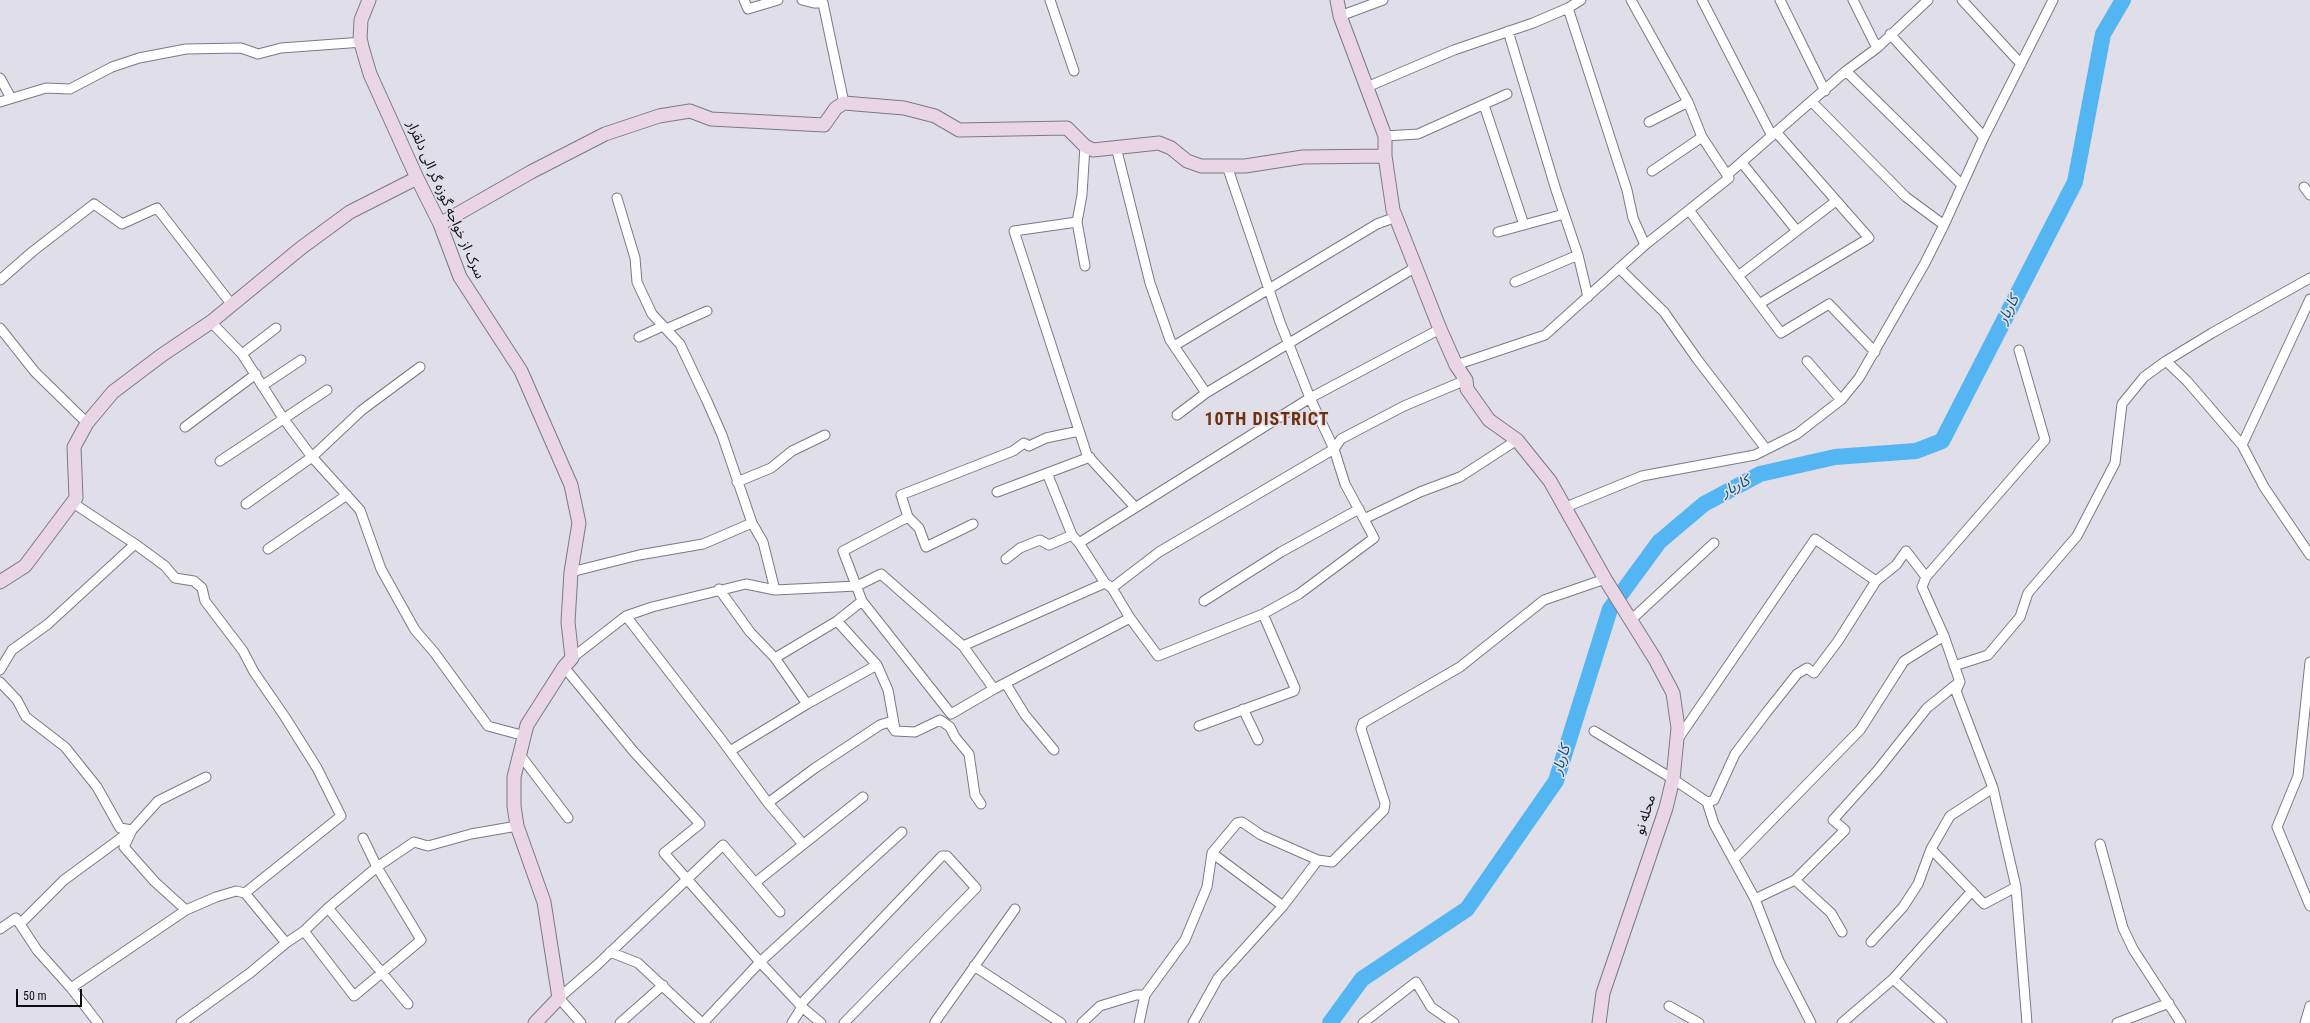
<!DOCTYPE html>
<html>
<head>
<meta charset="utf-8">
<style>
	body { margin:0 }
	#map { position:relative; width:2310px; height:1023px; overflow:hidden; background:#dfdee9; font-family:"Roboto Condensed",sans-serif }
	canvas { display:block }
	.scale { position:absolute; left:16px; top:989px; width:66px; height:18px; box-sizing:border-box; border:2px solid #0d0d10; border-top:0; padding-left:5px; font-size:12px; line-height:14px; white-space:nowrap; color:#0d0d10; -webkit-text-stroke:3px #dfdee9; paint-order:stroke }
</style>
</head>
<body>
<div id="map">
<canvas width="2310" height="1023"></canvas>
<div class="scale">50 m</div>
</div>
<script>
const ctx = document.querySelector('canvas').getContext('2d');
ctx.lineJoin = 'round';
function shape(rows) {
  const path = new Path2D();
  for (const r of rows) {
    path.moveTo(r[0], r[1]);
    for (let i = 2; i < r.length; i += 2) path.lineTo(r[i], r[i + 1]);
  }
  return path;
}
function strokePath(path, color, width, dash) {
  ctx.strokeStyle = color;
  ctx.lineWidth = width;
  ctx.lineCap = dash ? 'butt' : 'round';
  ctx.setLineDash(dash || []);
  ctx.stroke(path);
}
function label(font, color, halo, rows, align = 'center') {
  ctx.font = font + ' "Roboto Condensed","Noto Sans Arabic",sans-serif';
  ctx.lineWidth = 3.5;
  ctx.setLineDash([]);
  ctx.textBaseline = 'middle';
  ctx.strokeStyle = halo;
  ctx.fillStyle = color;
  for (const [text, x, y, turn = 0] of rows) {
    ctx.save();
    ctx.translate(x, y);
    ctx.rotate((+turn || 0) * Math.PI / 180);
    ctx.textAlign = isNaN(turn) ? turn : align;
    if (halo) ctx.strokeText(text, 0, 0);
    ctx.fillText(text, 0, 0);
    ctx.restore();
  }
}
const river = shape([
	[1330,1023,1362,979,1467,909,1556,781,1610,609,1659,542,1704,504,1760,474,1835,457,1916,451,1942,441,2075,182,2103,34,2123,0]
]);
const street = shape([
	[744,0,748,9,778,0],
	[802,0,814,3,823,3,844,103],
	[1050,0,1074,71],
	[1631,0,1688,102,1702,137,1729,178],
	[1702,0,1772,136],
	[1780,0,1825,91],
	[1853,0,1877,48],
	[1962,0,2021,64],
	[1568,8,1627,190,1633,218,1645,245],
	[1340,16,1383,0],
	[1508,31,1556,190,1578,255,1588,297],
	[1890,34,1984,137],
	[1846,71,1962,185],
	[0,78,11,98],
	[1367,87,1454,50,1533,23,1568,8,1581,0],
	[0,102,46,88,70,89,112,67,139,58,186,49,241,48,258,54,281,48,363,42],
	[1812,102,1906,197,1944,225],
	[1484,105,1524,225],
	[1649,122,1688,102],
	[1385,136,1418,134,1507,94],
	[1085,146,1082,195,1077,222,1014,231,1087,455,1134,506],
	[1116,147,1150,283,1170,340,1206,393],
	[1742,163,1797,231],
	[1227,166,1280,322,1310,398,1334,449,1345,484,1364,519],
	[1652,171,1702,137],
	[2304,187,2310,195],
	[617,198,635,258,637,282,652,314,680,344,707,401,722,435,752,523],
	[1689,210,1781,333,1829,304,1875,352],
	[1077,222,1085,266],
	[1498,232,1564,214],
	[1619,268,1664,312,1697,359,1766,449],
	[1738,276,1836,201],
	[0,280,32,252,94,204,122,224,157,208,232,305],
	[1515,282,1578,255],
	[1759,304,1869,238,1776,132],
	[211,322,242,354,283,418,312,457,360,510,381,569,415,630,434,652,488,726,525,736],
	[0,328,35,372,87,423],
	[666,329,707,311],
	[639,337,663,326],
	[1174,346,1377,224,1396,217],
	[2019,350,2045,440,1926,577,1922,587,1944,636,1960,682,1956,691,1993,788,2016,887,2027,1023],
	[242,354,276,328],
	[1807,361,1841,400],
	[2166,361,2187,381,2242,445,2264,487,2310,555],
	[1456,365,1545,335,1645,245,1729,178,1728,174,1846,71,1877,48,1928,0],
	[262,386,301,360],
	[1177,415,1206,393,1416,267],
	[185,427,256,374],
	[2242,445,2310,299],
	[220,461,327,390],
	[1047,473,1072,535],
	[737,482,771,468,792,451,825,435],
	[997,492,1090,457],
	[73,503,135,544,165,566,175,578,194,581,202,588,205,601,243,651,254,672,285,717,317,768,341,816,245,893,286,943],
	[246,504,312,457,362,410,420,367],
	[1566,507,1642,476,1755,455,1797,434,1841,400,1859,378,1925,263,1944,225,1984,137,2053,0],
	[908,517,919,528,926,547,973,524],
	[268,549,347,495],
	[1006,559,1020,548,1040,540,1049,545,1072,535,1079,543],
	[571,572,639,555,703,544,752,523,763,542,775,590],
	[1112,588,1159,552,1334,449,1341,439,1404,406,1466,380],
	[719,589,750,632,775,658,807,704],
	[1204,601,1281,552,1359,509],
	[626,616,721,739,768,803,802,843],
	[1130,618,1158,656,1263,614,1299,594,1374,538,1364,519,1420,492,1460,477,1517,440],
	[1632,619,1714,543],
	[837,621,877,665,888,690,895,729],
	[963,646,1105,583],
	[572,658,626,616,652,607,746,584,775,590,857,586,881,574,963,646,994,689,1130,618,1112,588,1105,583,1079,543,1310,398,1440,329],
	[775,658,837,621,862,601],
	[2310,662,2298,776,2277,827,2310,906],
	[1954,666,1988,655,2020,617,2028,593,2077,536,2115,463,2122,404,2144,377,2166,361,2212,333,2310,278],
	[564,667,634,752,700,824,664,853,760,962,802,1007,821,1023],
	[0,670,12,650,48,624,135,544],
	[0,682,17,700,26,717,65,747,97,787,120,828,132,830,124,847,155,882,186,910,216,897,236,891,245,893],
	[1006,684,1025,715,1054,750],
	[994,689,951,714,862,601,843,551,908,517,901,495,1013,451,1024,443,1029,446,1046,438,1079,431],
	[1243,709,1258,740],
	[1199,726,1294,691,1295,688,1263,614],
	[1594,731,1673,779,1707,802,1714,824,1755,899,1779,961,1811,1023],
	[1678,739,1815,539,1876,581],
	[730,751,807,704,877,665],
	[521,756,568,818],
	[1707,802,1714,800,1735,754,1766,713,1797,674,1807,668,1814,673,1838,641,1876,581,1896,565,1906,551,1926,577],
	[768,803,815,768,880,725,889,722,895,731,915,732,940,720,950,727,955,737,969,754,975,795,981,804],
	[2100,844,2123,928,2133,949,2181,1023],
	[1931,849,1984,904,2016,887],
	[1212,853,1283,906],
	[1734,859,1860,730,1904,661,1944,636],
	[1795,880,1831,913,1842,932],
	[756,882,863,797],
	[1755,899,1795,880,1845,830,1833,820,1877,771,1927,708,1958,683],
	[328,908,408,1004],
	[20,924,64,880,132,830,158,801,206,777],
	[0,929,16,918,37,950,71,988,98,1023],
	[304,931,354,996,421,940,377,867,363,838],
	[1871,942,1903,907,1918,884,1931,849,1950,816,1993,788],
	[610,952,638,963,702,1023],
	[974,966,1061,1023],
	[1893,979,1942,1023],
	[71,988,186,910],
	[800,1005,942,856,947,856,976,888,844,1023],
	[1669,1006,1699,1023],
	[935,1022,1015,909],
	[181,1023,250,973,286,943,304,931,328,908,377,867,414,842,428,846,471,834,517,826],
	[581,1023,559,998,597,965,723,845,780,912],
	[620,1023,663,985],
	[703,1023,760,962,902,832],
	[792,1023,802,1007],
	[1082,1023,1100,1006,1136,995,1145,995],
	[1139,1023,1145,995,1185,940,1207,887,1212,853,1237,823,1242,822,1261,835,1318,860],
	[1193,1023,1218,978,1283,906,1318,860,1332,862,1384,810,1385,803,1361,729,1363,723,1460,667,1544,600,1605,579],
	[1363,1023,1416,982,1431,1007,1454,1023],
	[1842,1023,1893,979,1972,891],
	[2117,1023,2169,1003],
	[2305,1023,2310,1006]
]);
const secondary = shape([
	[369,0,361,20,360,40,370,74,417,178,440,224,460,277,521,371,571,485,579,523,571,572,568,622,572,658,564,667,527,725,514,777,514,806,517,826,544,902,559,998,535,1023],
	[1337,0,1340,16,1385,136,1385,156,1393,210,1440,329,1456,365,1466,380,1467,389,1489,420,1517,440,1550,481,1605,579,1655,659,1673,693,1678,728,1673,779,1666,808,1603,993,1599,1023],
	[440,224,531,172,605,134,659,116,690,111,711,119,824,125,836,108,844,103,904,108,935,116,959,130,1067,128,1085,146,1093,150,1159,143,1171,148,1187,161,1201,166,1245,166,1303,157,1385,156],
	[0,582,25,566,76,498,74,447,87,423,113,392,162,355,211,322,301,248,350,212,417,178]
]);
const streetNames = [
	["سرک از خواجه گوزه گر الی دلقرار",445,200,66],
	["محله نو",1646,815,-73]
];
const waterNames = [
	["کاربار",2009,310,-63],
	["کاربار",1736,487,-27],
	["کاربار",1562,760,-72]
];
const districtNames = [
	["10TH DISTRICT",1267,420]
];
strokePath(river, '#53b5f2', 16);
strokePath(street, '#7b7a84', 11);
strokePath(secondary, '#7b7a84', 15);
strokePath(street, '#fff', 9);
strokePath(secondary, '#ead5e4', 13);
label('14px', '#0d0d10', '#dfdee9', streetNames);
label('italic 15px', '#005279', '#dfdee9', waterNames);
ctx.letterSpacing = '1px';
label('bold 18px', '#6e2f0e', '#dfdee9', districtNames);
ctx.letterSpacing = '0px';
</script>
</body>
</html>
